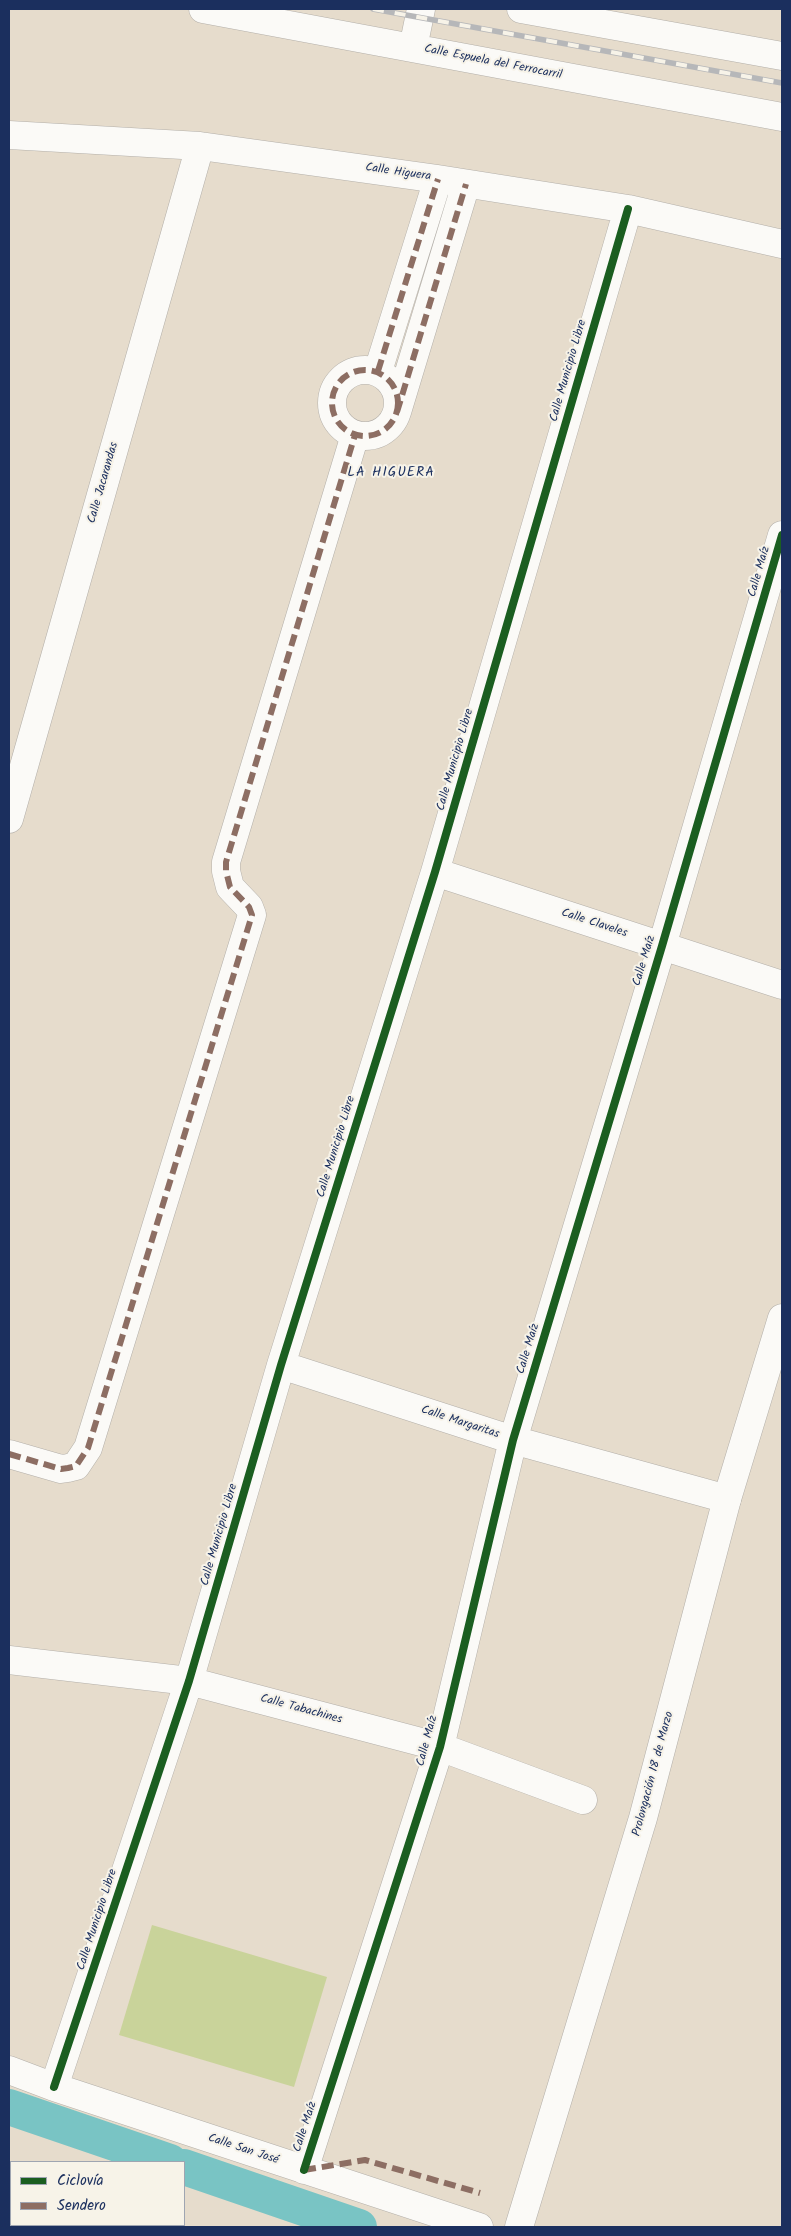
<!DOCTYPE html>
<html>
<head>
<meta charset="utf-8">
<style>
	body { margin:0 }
	#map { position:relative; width:791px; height:2236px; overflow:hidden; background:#e6dccc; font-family:Kalam,sans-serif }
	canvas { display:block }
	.frame { position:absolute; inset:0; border:10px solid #1b2f5e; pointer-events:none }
	.legend { position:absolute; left:10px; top:2161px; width:175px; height:65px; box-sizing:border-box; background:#f7f3e8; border:1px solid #9fa5b1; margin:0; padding:6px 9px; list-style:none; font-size:15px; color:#1b2f5e }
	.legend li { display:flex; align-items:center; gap:10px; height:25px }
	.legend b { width:25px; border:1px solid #9fa5b1 }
</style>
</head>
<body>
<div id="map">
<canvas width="791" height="2236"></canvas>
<div class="frame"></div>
<ul class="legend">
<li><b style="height:6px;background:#1b5e20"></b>Ciclovía</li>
<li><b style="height:6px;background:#8d6e63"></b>Sendero</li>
</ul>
</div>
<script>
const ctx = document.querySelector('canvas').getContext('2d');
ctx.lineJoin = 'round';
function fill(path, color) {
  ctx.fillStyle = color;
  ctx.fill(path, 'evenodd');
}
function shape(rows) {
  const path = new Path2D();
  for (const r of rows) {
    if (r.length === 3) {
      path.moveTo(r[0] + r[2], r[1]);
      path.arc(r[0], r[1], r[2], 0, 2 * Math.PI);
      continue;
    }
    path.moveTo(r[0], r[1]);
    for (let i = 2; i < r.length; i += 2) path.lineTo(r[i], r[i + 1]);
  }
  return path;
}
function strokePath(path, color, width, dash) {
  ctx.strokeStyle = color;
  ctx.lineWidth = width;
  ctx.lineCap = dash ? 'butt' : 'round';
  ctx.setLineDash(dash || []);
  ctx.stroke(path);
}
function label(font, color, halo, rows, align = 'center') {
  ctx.font = font + ' Kalam,sans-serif';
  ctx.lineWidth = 4;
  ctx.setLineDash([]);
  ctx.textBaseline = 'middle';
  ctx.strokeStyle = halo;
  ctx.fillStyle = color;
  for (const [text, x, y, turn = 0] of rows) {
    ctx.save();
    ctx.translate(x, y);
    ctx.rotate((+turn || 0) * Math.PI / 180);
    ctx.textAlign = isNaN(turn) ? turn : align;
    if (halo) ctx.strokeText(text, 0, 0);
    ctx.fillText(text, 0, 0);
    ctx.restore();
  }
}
const green = shape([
	[152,1925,327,1977,294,2087,119,2035]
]);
const canal = shape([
	[9,2107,170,2162],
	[184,2167,359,2227]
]);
const street = shape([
	[9,135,200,146,438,179,628,209,782,244],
	[365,403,33],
	[378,371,438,179],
	[397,412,466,184],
	[9,819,200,146],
	[435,872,782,985],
	[281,1365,513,1440,727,1499],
	[9,1454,61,1469,68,1468,76,1466,88,1448,252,915,249,907,230,887,226,871,226,862,355,435],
	[9,1660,189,1681,440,1747,583,1800],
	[9,2070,54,2087,479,2227],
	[54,2087,189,1681,281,1365,435,872,628,209],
	[304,2170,440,1747,513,1440,662,946,782,535]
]);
const secondary = shape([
	[203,9,782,117],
	[521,9,782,56],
	[413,48,421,9],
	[519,2227,643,1818,727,1499,782,1318]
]);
const rail = shape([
	[373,9,782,83]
]);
const quiet = shape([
	[365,403,33],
	[378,371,438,179],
	[397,412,466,184],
	[9,1454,61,1469,68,1468,76,1466,88,1448,252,915,249,907,230,887,226,871,226,862,355,435],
	[304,2170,365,2160,480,2193]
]);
const cycleway = shape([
	[54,2087,189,1681,281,1365,435,872,628,209],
	[304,2170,440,1747,513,1440,662,946,782,535]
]);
const streetNames = [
	["Calle Espuela del Ferrocarril",493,63,11],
	["Calle Higuera",398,173,8],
	["Calle Municipio Libre",569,371,-74],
	["Calle Jacarandas",104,483,-74],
	["Calle Maíz",760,572,-74],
	["Calle Municipio Libre",456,760,-74],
	["Calle Claveles",594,924,18],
	["Calle Maíz",645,961,-73],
	["Calle Municipio Libre",337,1147,-73],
	["Calle Maíz",529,1349,-73],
	["Calle Margaritas",460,1423,18],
	["Calle Municipio Libre",220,1535,-74],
	["Calle Tabachines",301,1710,15],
	["Calle Maíz",428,1741,-75],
	["Prolongación 18 de Marzo",654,1774,-75],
	["Calle Municipio Libre",98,1920,-72],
	["Calle Maíz",306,2127,-72],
	["Calle San José",243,2150,18]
];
const neighbourhoodNames = [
	["LA HIGUERA",391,474]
];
fill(green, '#c9d39a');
strokePath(canal, '#79c4c4', 36);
strokePath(street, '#b3afa9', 29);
strokePath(secondary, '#b3afa9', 29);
strokePath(street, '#fbfaf7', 28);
strokePath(secondary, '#fbfaf7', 28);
strokePath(rail, '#b6b7b9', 5.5);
strokePath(rail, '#f7f3e8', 4, [11]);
strokePath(quiet, '#8d6e63', 6, [12, 6]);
strokePath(cycleway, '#1b5e20', 8);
label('12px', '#1b2f5e', '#f7f3e8', streetNames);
ctx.letterSpacing = '1px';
label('14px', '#1b2f5e', '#f7f3e8', neighbourhoodNames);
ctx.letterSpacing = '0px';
</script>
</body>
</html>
